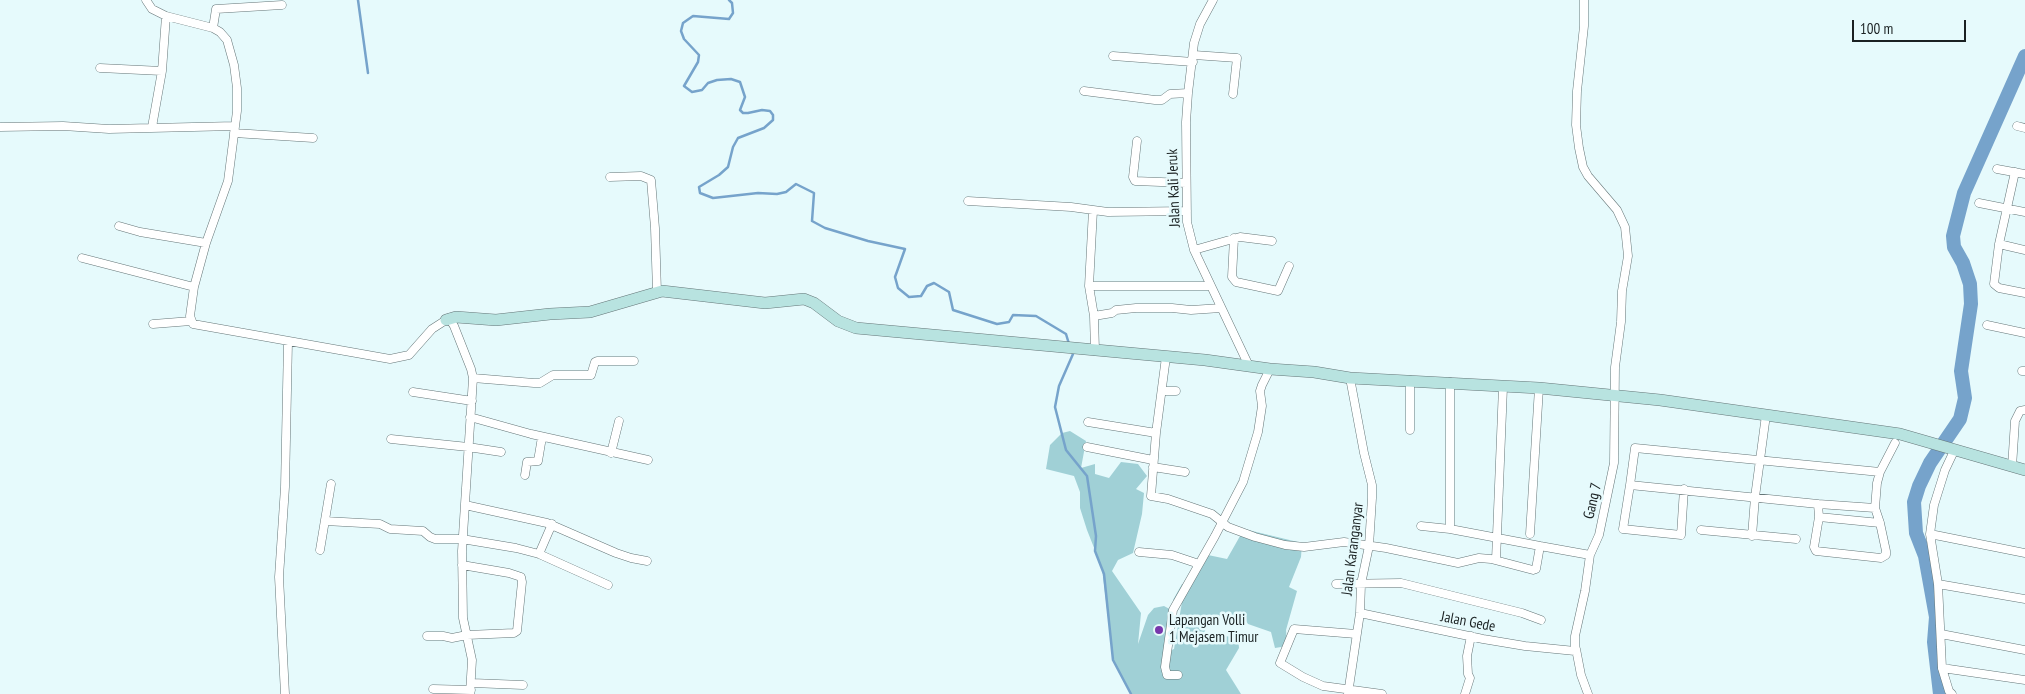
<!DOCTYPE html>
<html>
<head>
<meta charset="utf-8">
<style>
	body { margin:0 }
	#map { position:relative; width:2025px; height:694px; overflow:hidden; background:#e6fafc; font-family:"PT Sans Narrow",sans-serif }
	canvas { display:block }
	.scale { position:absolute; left:1852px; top:20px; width:114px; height:22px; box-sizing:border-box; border:2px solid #1a2122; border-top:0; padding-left:6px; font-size:15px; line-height:18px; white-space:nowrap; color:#1a2122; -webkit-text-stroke:4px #e6fafc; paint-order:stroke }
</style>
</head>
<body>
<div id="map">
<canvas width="2025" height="694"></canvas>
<div class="scale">100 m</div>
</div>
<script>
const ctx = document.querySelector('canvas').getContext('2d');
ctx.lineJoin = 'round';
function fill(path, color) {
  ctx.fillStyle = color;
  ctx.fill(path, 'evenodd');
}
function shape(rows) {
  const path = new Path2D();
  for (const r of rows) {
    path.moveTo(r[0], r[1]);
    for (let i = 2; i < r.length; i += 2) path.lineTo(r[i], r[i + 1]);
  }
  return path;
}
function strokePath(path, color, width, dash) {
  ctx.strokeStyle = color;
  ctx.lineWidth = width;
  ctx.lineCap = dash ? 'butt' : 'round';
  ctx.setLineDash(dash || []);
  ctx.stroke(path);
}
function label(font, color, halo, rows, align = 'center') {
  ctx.font = font + ' "PT Sans Narrow",sans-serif';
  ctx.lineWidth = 5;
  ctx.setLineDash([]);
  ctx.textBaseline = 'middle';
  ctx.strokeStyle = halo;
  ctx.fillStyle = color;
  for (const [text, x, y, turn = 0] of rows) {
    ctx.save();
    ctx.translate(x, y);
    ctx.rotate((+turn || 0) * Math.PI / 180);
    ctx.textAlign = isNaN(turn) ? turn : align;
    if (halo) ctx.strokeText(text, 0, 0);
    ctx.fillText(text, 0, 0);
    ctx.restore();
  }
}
const green = shape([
	[1070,431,1086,441,1081,468,1095,464,1095,474,1109,478,1121,462,1138,464,1147,476,1136,489,1144,493,1142,514,1133,553,1118,560,1112,571,1141,613,1138,644,1148,615,1154,608,1164,606,1177,613,1171,648,1163,653,1174,649,1182,602,1173,600,1182,584,1191,585,1208,555,1227,559,1244,529,1302,543,1301,557,1289,587,1297,591,1286,630,1287,646,1275,648,1271,632,1248,624,1243,616,1225,614,1211,618,1203,635,1238,637,1239,648,1226,670,1241,694,1131,694,1113,660,1102,568,1087,530,1080,508,1080,492,1074,476,1046,469,1050,445,1062,433]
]);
const stream = shape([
	[358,0,368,73],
	[729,0,732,3,733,13,729,19,693,16,683,23,681,31,684,39,699,55,698,62,684,86,692,92,702,90,708,83,717,80,731,79,740,82,745,97,740,110,743,113,748,113,762,110,770,111,773,115,773,120,764,128,738,138,733,147,728,167,719,175,699,187,700,193,713,198,758,193,777,194,786,192,796,184,814,193,812,221,825,228,868,241,905,249,895,277,898,288,909,297,921,296,927,286,934,283,949,292,953,310,997,324,1009,322,1013,315,1036,316,1066,334,1069,344],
	[1072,351,1073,354,1059,386,1055,407,1066,450,1087,476,1096,536,1095,551,1104,574,1113,660,1131,694]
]);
const river = shape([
	[1940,694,1934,642,1936,617,1925,556,1916,533,1914,502,1919,486,1930,463,1960,419,1965,398,1961,371,1971,304,1970,284,1963,263,1954,247,1953,236,1964,193,2025,56]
]);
const street = shape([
	[146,0,152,9,166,16,213,28,220,32,227,40,234,65,237,88,237,111,228,181,206,243,194,287,190,316,193,324,390,359,409,355,432,329,446,320],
	[1213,0,1200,24,1194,43,1188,93,1186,122,1187,222,1194,250,1249,366],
	[213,28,216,9,282,5],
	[1194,55,1237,58,1233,94],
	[1113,56,1193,62],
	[100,68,162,71],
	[1084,91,1155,100,1162,100,1170,94,1188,93],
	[2017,126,2025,128],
	[0,127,63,126,109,129,235,126],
	[152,127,162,71,166,16],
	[234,133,313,138],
	[1137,141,1133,177,1135,181,1186,183],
	[1997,169,2025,174],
	[2015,172,1999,244,1994,284,1999,288,2025,293],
	[610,177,641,176,651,180,655,228,657,292],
	[968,201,1071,207,1108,212,1187,211],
	[1979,203,2025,212],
	[1093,210,1089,286,1094,316,1095,351],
	[119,226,140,232,206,243],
	[1234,238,1232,277,1236,282,1278,291,1289,266],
	[1999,244,2025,250],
	[1194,250,1240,237,1272,241],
	[82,258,194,287],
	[1089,286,1210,286],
	[1094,316,1112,313,1116,310,1136,308,1172,308,1191,310,1221,308],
	[449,318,454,326,471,369,473,378,462,551,463,618,472,660,470,694],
	[153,324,191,321],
	[1987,325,2025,333],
	[1166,357,1156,433,1151,496,1168,499,1212,514,1228,527,1255,537,1285,545,1304,547,1344,542,1386,548,1458,563,1479,558,1491,559,1533,570,1536,569,1540,546,1590,555],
	[2022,371,2025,371],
	[473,378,534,383,540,383,553,375,591,375,595,362,597,361,634,361],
	[1450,382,1450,529],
	[1162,391,1176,391],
	[413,392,472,401],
	[470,417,531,434,648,460],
	[1088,422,1156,433],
	[1410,430,1410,380],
	[391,439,468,447,501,452],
	[1087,447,1153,460],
	[611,453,619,421],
	[1153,467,1185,472],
	[2012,467,2015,421,2020,411,2025,410],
	[1880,472,1635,448,1630,485,1818,504,1819,517,1814,547,1816,551,1881,558,1886,555,1886,551,1880,523,1875,508,1877,483,1880,472,1895,443],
	[525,475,527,462,538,461,542,437],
	[1630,485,1623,529,1681,535,1684,489],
	[1818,504,1875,508],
	[465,505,547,523,616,553,631,558,647,561],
	[1819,517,1880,523],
	[325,521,380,524,390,529,423,531,430,537,435,539,462,539,516,548,539,554,608,585],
	[1421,526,1450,529,1540,546],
	[1701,530,1796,539],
	[1530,534,1539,388],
	[1930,534,2025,553],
	[1752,536,1755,497,1766,415],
	[320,550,331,484],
	[1139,552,1172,555,1199,564],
	[539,554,552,524],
	[1496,560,1503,387],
	[1336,584,1401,583,1522,613,1541,620],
	[1938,584,2025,599],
	[1360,613,1483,639,1525,646,1575,651,1575,636,1585,591,1590,555,1599,535,1614,463,1615,367,1621,322,1622,291,1628,256,1625,227,1617,210,1588,176,1583,167,1579,148,1576,125,1577,91,1584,26,1584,0],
	[1356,634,1294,629,1280,663,1303,677,1323,686,1382,694],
	[1941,634,2025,650],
	[427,636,443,636,452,638,467,635,514,633,517,631,522,582,521,577,509,573,462,565],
	[1576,649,1581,675,1588,694],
	[1942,668,2025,680],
	[1178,675,1167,675,1165,667,1173,610,1215,536,1243,482,1258,432,1262,406,1260,391,1262,385,1270,369],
	[472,683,523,685],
	[433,689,471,690],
	[285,694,279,577,285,487,288,342],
	[1348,694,1360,613,1361,584,1369,546,1372,498,1372,485,1364,453,1350,378],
	[1465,694,1470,678,1468,674,1467,656,1471,636],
	[1952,694,1949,691,1942,668,1938,584,1930,534,1934,505,1945,470,1954,451]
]);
const secondary = shape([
	[446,320,456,317,496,320,550,314,590,312,662,291,765,303,804,299,814,303,838,321,856,328,1205,360,1270,369,1314,372,1350,378,1539,388,1660,400,1900,434,2025,470]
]);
const markers = [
	[1159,630,5,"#7837ac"]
];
const streetNames = [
	["Jalan Kali Jeruk",1174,188,-92],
	["Gang 7",1593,501,-77],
	["Jalan Karanganyar",1353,549,-83],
	["Jalan Gede",1468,622,11]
];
const poiNames = [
	["Lapangan Volli",1169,621],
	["1 Mejasem Timur",1169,638]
];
fill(green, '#a0d0d6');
strokePath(stream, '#76a3cb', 2.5);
strokePath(river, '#76a3cb', 14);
strokePath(street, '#657678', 9);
strokePath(secondary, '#657678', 12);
strokePath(street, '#fff', 8);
strokePath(secondary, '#b8e3e0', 11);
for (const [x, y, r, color] of markers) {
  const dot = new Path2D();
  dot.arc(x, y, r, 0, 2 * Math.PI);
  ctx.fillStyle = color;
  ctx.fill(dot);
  strokePath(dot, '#e6fafc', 2);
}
label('15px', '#1a2122', '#e6fafc', streetNames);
label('15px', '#1a2122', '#e6fafc', poiNames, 'left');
</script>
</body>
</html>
